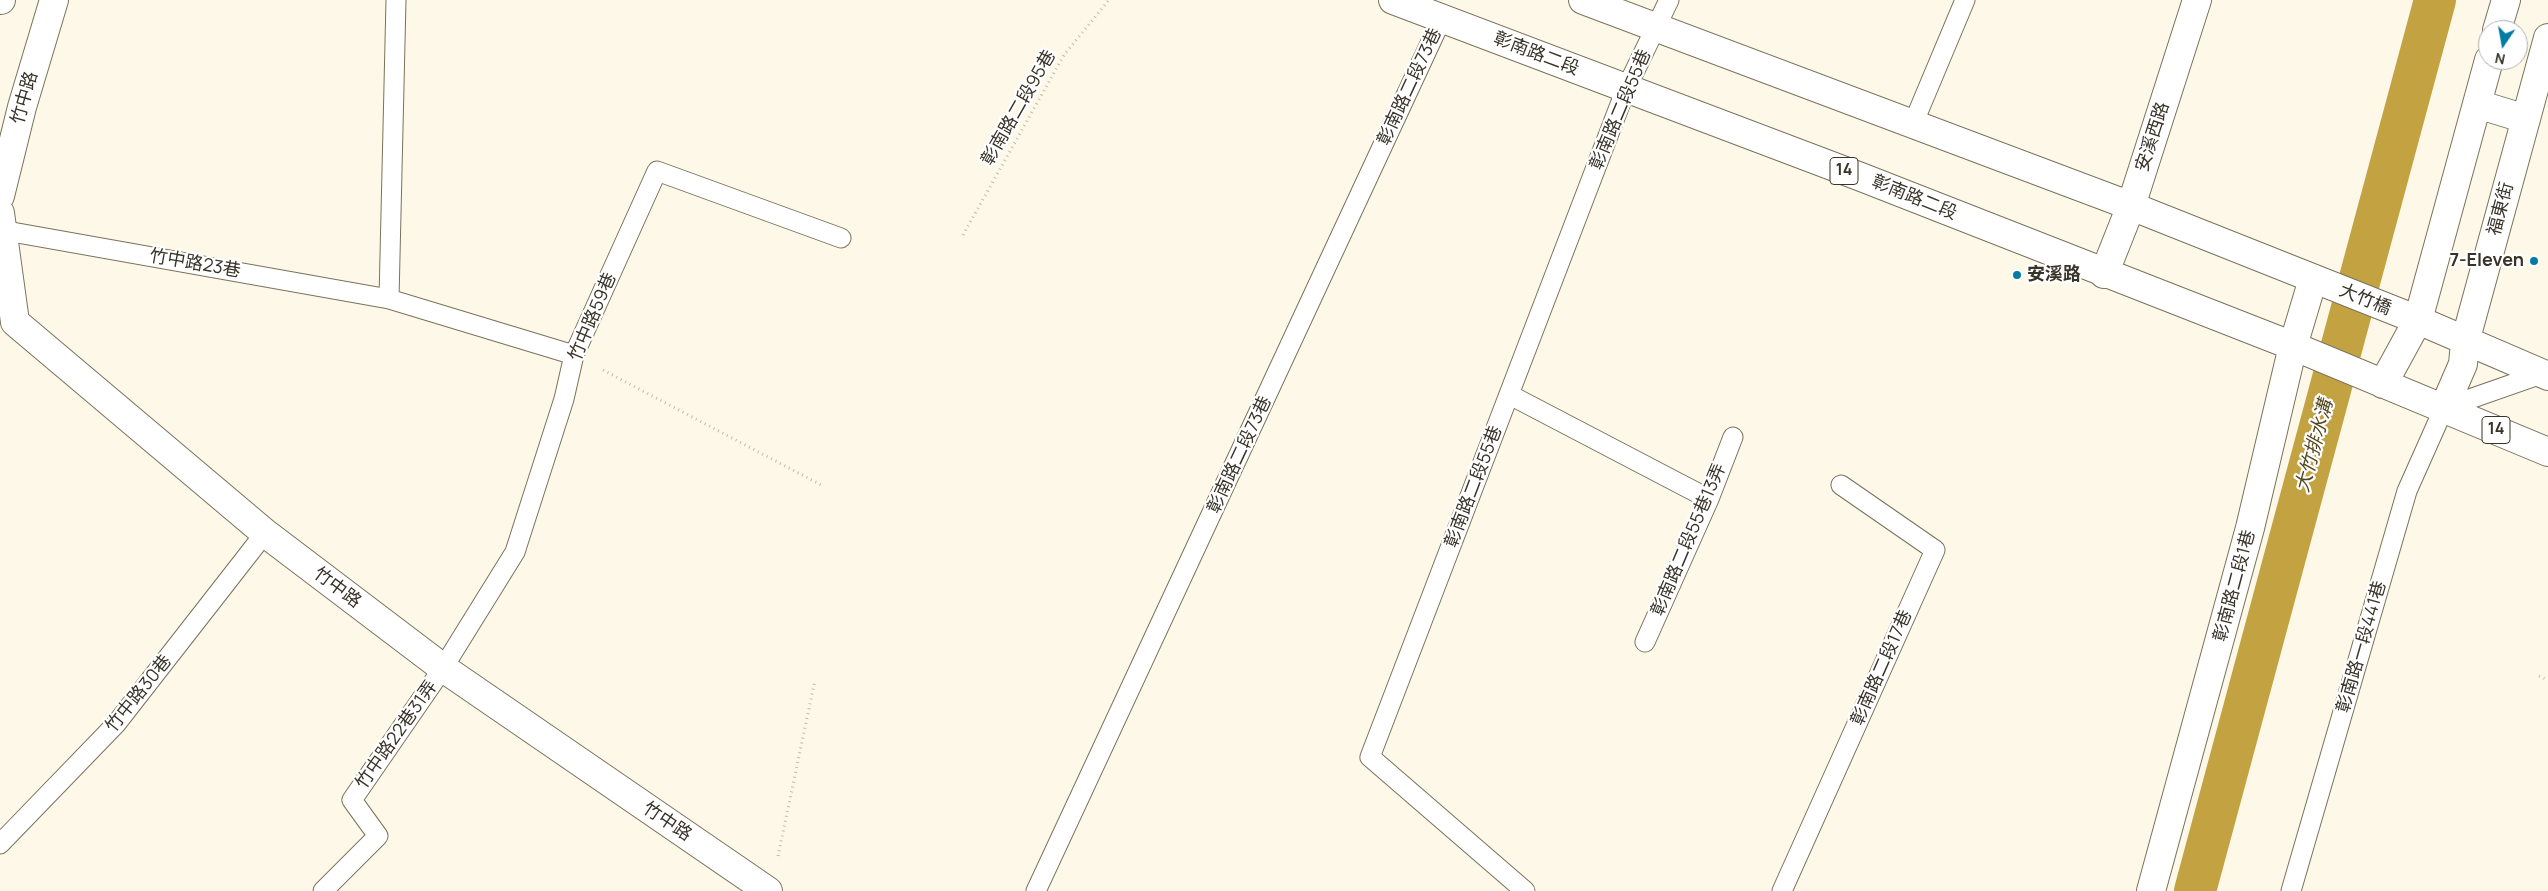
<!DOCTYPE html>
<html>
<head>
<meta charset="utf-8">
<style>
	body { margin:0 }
	#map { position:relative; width:2548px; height:891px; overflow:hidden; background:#fef8e9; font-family:Manrope,sans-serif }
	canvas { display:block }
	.north { position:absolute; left:2478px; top:20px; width:50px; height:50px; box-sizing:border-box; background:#fff; border:1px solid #afaeaa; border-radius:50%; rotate:192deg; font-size:14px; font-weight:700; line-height:20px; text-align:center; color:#38342a }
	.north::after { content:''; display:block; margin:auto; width:18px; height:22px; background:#027ca3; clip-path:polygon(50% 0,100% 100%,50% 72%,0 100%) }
</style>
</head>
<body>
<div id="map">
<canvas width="2548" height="891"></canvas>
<div class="north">N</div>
</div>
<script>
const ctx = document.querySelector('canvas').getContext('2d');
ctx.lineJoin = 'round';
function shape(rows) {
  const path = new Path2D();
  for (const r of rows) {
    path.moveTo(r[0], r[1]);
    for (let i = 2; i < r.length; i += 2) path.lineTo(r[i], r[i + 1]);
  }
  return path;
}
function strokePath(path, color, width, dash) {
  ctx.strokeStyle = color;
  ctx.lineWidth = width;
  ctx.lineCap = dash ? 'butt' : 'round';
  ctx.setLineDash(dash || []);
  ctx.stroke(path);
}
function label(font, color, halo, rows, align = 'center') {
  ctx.font = font + ' Manrope,"Noto Sans TC",sans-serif';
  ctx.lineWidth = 4.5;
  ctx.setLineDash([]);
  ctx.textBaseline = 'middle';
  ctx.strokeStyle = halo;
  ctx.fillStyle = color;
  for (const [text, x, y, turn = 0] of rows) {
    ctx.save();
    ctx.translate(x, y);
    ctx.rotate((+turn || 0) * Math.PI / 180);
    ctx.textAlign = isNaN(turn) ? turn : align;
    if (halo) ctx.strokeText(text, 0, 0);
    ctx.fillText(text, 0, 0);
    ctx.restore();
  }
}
const canal = shape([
	[2195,891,2435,0]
]);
const path = shape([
	[963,235,1064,55,1109,0],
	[603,370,823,486],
	[2539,676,2548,680],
	[778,856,815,680]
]);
const service = shape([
	[1913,124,1965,0],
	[1,230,389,299,574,355],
	[389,299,396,0],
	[1510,395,1709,499],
	[1645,642,1709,499,1733,437],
	[0,844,116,724,265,533],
	[323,891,378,836,352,800,443,668,515,552,564,399,574,355,657,171,841,238],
	[1036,891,1442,18],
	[1525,891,1370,757,1626,89,1669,0],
	[1782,891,1935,550,1841,485],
	[2291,891,2407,491,2444,408,2547,372]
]);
const minor = shape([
	[2497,30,2506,0],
	[2477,104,2526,119],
	[0,196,22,107,54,0],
	[0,213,15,322,265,533,443,668,768,891],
	[2418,320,2489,60],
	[2465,342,2548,38],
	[2151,891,2250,528,2293,346,2313,279]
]);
const tertiary = shape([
	[0,0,1,0],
	[2104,274,2131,206,2197,0]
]);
const primary = shape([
	[1393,0,1861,177,2293,346,2548,452],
	[1583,0,2131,206,2418,320,2548,376],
	[2383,384,2418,320],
	[2444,408,2463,364,2465,342]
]);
const markers = [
	[2534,261,5,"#027ca3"],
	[2017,275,5,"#027ca3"]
];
const shields = [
	[1844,171,28],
	[2496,430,28]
];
const shieldNames = [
	["14",1844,171],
	["14",2496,430]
];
const streetNames = [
	["彰南路二段",1536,54,21],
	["彰南路二段73巷",1410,87,-65],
	["竹中路",25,98,-74],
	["彰南路二段95巷",1019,108,-60],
	["彰南路二段55巷",1621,110,-67],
	["安溪西路",2153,137,-72],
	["彰南路二段",1914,198,22],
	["福東街",2501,209,-75],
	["竹中路23巷",195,264,10],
	["大竹橋",2365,300,22],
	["竹中路59巷",593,317,-67],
	["彰南路二段73巷",1240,455,-65],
	["彰南路二段55巷",1474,487,-69],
	["彰南路二段55巷13弄",1689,540,-67],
	["彰南路二段1巷",2235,586,-75],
	["竹中路",337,588,37],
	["彰南路一段441巷",2362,647,-74],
	["彰南路二段17巷",1882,668,-66],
	["竹中路30巷",139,694,-51],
	["竹中路22巷31弄",397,735,-55],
	["竹中路",667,822,34]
];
const poiNames = [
	["7-Eleven",2524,261],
	["安溪路",2027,275,"left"]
];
const waterNames = [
	["大竹排水溝",2315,446,-75]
];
strokePath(canal, '#c3a242', 42);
strokePath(service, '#7a725b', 21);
strokePath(minor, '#7a725b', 30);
strokePath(tertiary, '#7a725b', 30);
strokePath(primary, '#7a725b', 30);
strokePath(path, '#c1bbae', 3, [1, 4]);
strokePath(service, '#fff', 19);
strokePath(minor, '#fff', 28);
strokePath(tertiary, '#fff', 28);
strokePath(primary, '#fff', 28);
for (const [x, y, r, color] of markers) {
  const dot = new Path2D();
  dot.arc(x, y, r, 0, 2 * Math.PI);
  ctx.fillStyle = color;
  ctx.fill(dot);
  strokePath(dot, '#fff', 2);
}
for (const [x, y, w] of shields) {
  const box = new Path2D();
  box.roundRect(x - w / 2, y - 13.5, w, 27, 4);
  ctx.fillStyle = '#fff';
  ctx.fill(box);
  strokePath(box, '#38342a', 1);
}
label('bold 16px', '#38342a', null, shieldNames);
label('18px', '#38342a', '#fff', streetNames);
label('bold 18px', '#38342a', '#fff', poiNames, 'right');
label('italic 19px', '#564820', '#fff', waterNames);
</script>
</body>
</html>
